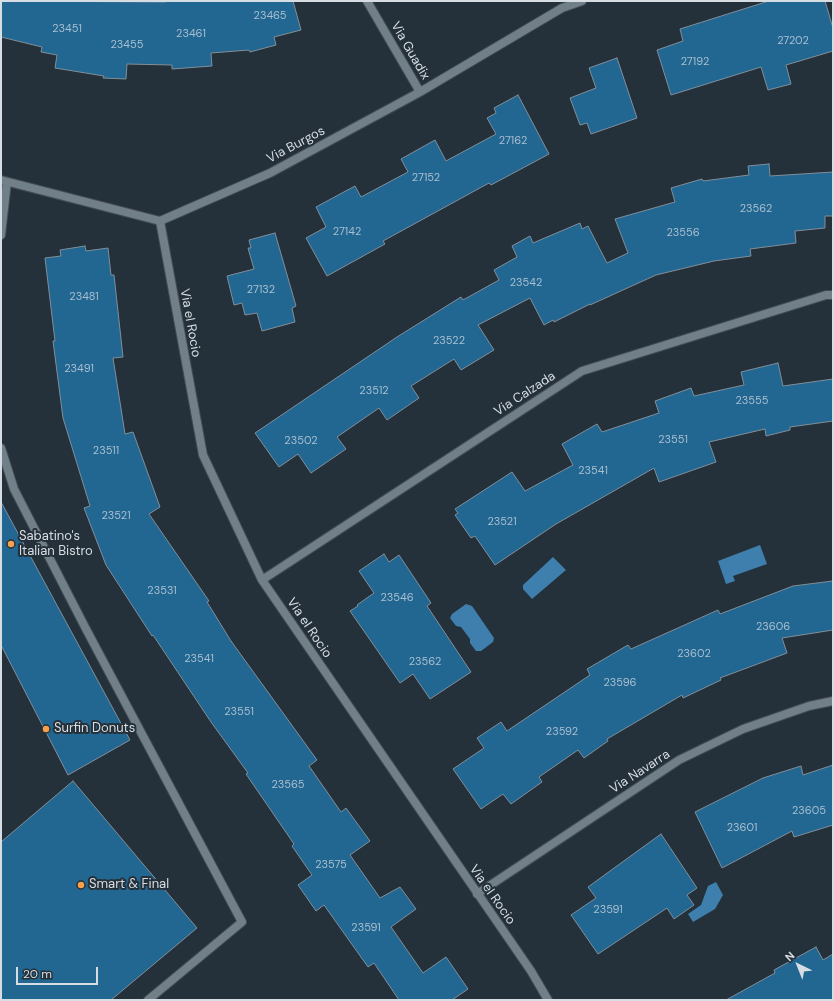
<!DOCTYPE html>
<html>
<head>
<meta charset="utf-8">
<style>
	body { margin:0 }
	#map { position:relative; width:834px; height:1001px; overflow:hidden; background:#25313a; font-family:"DM Sans",sans-serif }
	canvas { display:block }
	.frame { position:absolute; inset:0; border:2px solid #d6dde3; pointer-events:none }
	.north { position:absolute; left:778px; top:945px; width:40px; height:40px; -webkit-text-stroke:3px #25313a; paint-order:stroke; rotate:317deg; font-size:11px; font-weight:700; line-height:16px; text-align:center; color:#d6dde3 }
	.north::after { content:''; display:block; margin:auto; width:14px; height:18px; background:#d6dde3; clip-path:polygon(50% 0,100% 100%,50% 72%,0 100%) }
	.scale { position:absolute; left:16px; top:967px; width:82px; height:18px; box-sizing:border-box; border:2px solid #d6dde3; border-top:0; padding-left:5px; font-size:12px; line-height:14px; white-space:nowrap; color:#d6dde3; -webkit-text-stroke:3px #25313a; paint-order:stroke }
</style>
</head>
<body>
<div id="map">
<canvas width="834" height="1001"></canvas>
<div class="frame"></div>
<div class="north">N</div>
<div class="scale">20 m</div>
</div>
<script>
const ctx = document.querySelector('canvas').getContext('2d');
ctx.lineJoin = 'round';
function fill(path, color) {
  ctx.fillStyle = color;
  ctx.fill(path, 'evenodd');
}
function shape(rows) {
  const path = new Path2D();
  for (const r of rows) {
    path.moveTo(r[0], r[1]);
    for (let i = 2; i < r.length; i += 2) path.lineTo(r[i], r[i + 1]);
  }
  return path;
}
function strokePath(path, color, width, dash) {
  ctx.strokeStyle = color;
  ctx.lineWidth = width;
  ctx.lineCap = dash ? 'butt' : 'round';
  ctx.setLineDash(dash || []);
  ctx.stroke(path);
}
function label(font, color, halo, rows, align = 'center') {
  ctx.font = font + ' "DM Sans",sans-serif';
  ctx.lineWidth = 4;
  ctx.setLineDash([]);
  ctx.textBaseline = 'middle';
  ctx.strokeStyle = halo;
  ctx.fillStyle = color;
  for (const [text, x, y, turn = 0] of rows) {
    ctx.save();
    ctx.translate(x, y);
    ctx.rotate((+turn || 0) * Math.PI / 180);
    ctx.textAlign = isNaN(turn) ? turn : align;
    if (halo) ctx.strokeText(text, 0, 0);
    ctx.fillText(text, 0, 0);
    ctx.restore();
  }
}
const water = shape([
	[760,545,767,564,733,576,735,581,726,584,718,561],
	[553,557,566,570,532,599,523,589,523,585],
	[466,604,472,606,494,638,493,642,481,651,476,651,470,643,470,639,461,627,456,626,450,618,452,614],
	[716,882,723,895,715,909,693,922,688,914,701,905,708,886]
]);
const building = shape([
	[1,1,166,2,166,1,293,1,301,30,274,37,276,45,250,52,249,50,211,53,212,66,172,69,172,65,127,64,126,79,103,78,104,76,55,68,57,55,41,52,42,47,1,37,1,1],
	[769,1,825,1,833,28,833,51,786,65,791,84,768,90,761,67,671,95,657,50,683,41,680,29,769,1],
	[617,58,637,118,591,134,587,123,580,125,570,98,596,88,589,68,617,58],
	[518,95,549,154,491,185,489,183,383,241,385,244,327,276,306,238,326,227,316,207,355,186,361,197,408,172,401,159,435,140,446,161,496,134,487,118,496,113,494,108,518,95],
	[769,164,770,176,833,172,833,216,825,216,825,228,795,231,796,243,750,249,751,256,714,261,656,275,590,305,590,304,554,322,553,320,544,325,530,298,478,325,494,350,461,370,454,359,411,386,419,398,387,420,379,408,337,437,346,449,311,473,298,454,279,467,255,433,397,337,461,297,463,300,499,280,494,270,517,257,512,246,530,236,533,243,580,223,582,229,588,226,607,263,628,253,615,219,675,202,671,188,702,179,703,181,749,175,748,166,769,164],
	[275,233,296,306,292,308,295,322,262,331,257,313,245,315,242,303,234,305,227,276,254,269,248,248,251,248,249,240,275,233],
	[85,246,86,251,108,248,111,275,114,275,123,357,113,358,125,434,133,432,160,507,149,514,209,601,207,602,231,641,317,760,309,766,341,812,346,808,370,841,350,855,380,898,400,887,416,909,391,927,423,973,446,957,468,989,452,1000,399,1000,374,963,368,967,324,905,316,911,298,885,312,875,292,846,294,844,246,774,248,773,211,722,153,635,152,636,106,565,84,508,90,506,63,418,53,341,55,341,45,258,61,256,60,250,85,246],
	[778,363,783,386,833,379,833,421,790,427,790,430,766,436,765,429,709,442,716,462,659,482,654,468,556,524,495,565,475,536,471,538,455,515,458,513,455,509,512,472,525,491,573,465,562,444,597,424,602,432,659,413,655,401,691,388,694,396,744,385,741,372,778,363],
	[1,502,130,740,68,775,1,645,1,502],
	[384,554,389,562,399,555,431,603,427,606,471,672,430,699,413,674,400,683,350,611,358,606,357,605,374,593,359,571,384,554],
	[833,581,833,630,782,638,787,653,720,678,721,680,683,698,682,695,607,739,608,741,584,758,578,750,539,777,542,782,511,804,503,794,481,809,453,769,484,748,477,738,501,722,507,731,590,675,587,669,628,645,631,649,718,610,720,614,793,586,833,581],
	[833,765,833,825,794,837,792,831,722,868,695,812,763,778,801,766,803,775,833,765],
	[73,781,197,928,111,1000,1,1000,1,842,73,781],
	[661,834,697,888,687,895,694,905,674,919,667,908,598,954,571,915,596,898,588,887,661,834],
	[816,947,823,960,833,954,833,1000,726,1000,775,973,774,970,816,947]
]);
const lane = shape([
	[1,235,7,182],
	[1,448,14,489,86,629,242,922,148,1000]
]);
const street = shape([
	[367,1,420,92],
	[1,180,160,221,270,173,420,92,562,8,582,1],
	[160,221,203,455,262,580,531,971,548,1000],
	[262,580,582,371,826,295,833,295],
	[477,894,679,760,743,729,809,706,833,701]
]);
const markers = [
	[11,544,4,"#f8a04c"],
	[46,729,4,"#f8a04c"],
	[81,885,4,"#f8a04c"]
];
const numberNames = [
	["23465",270,16],
	["23451",67,29],
	["23461",191,34],
	["27202",793,41],
	["23455",127,45],
	["27192",695,62],
	["27162",513,141],
	["27152",426,178],
	["23562",756,209],
	["27142",347,232],
	["23556",683,233],
	["23542",526,283],
	["27132",261,290],
	["23481",84,297],
	["23522",449,341],
	["23491",79,369],
	["23512",374,391],
	["23555",752,401],
	["23551",673,440],
	["23502",301,441],
	["23511",106,451],
	["23541",593,471],
	["23521",116,516],
	["23521",502,522],
	["23531",162,591],
	["23546",397,598],
	["23606",773,627],
	["23602",694,654],
	["23541",199,659],
	["23562",425,662],
	["23596",620,683],
	["23551",239,712],
	["23592",562,732],
	["23565",288,785],
	["23605",809,811],
	["23601",742,828],
	["23575",331,865],
	["23591",608,910],
	["23591",366,928]
];
const streetNames = [
	["Via Guadix",410,51,60],
	["Via Burgos",296,145,-28],
	["Via el Rocio",190,323,80],
	["Via Calzada",525,394,-33],
	["Via el Rocio",309,628,56],
	["Via Navarra",640,772,-33],
	["Via el Rocio",492,895,55]
];
const poiNames = [
	["Sabatino's",19,537],
	["Italian Bistro",19,552],
	["Surfin Donuts",54,729],
	["Smart & Final",89,885]
];
fill(water, '#3e7fad');
fill(building, '#226692');
strokePath(building, '#818f9a', 1);
strokePath(lane, '#424c53', 10);
strokePath(street, '#424c53', 10);
strokePath(lane, '#717f89', 8);
strokePath(street, '#717f89', 8);
for (const [x, y, r, color] of markers) {
  const dot = new Path2D();
  dot.arc(x, y, r, 0, 2 * Math.PI);
  ctx.fillStyle = color;
  ctx.fill(dot);
  strokePath(dot, '#25313a', 1.5);
}
label('11px', '#a9bfcf', null, numberNames);
label('13px', '#d6dde3', '#25313a', streetNames);
label('13px', '#d6dde3', '#25313a', poiNames, 'left');
</script>
</body>
</html>
